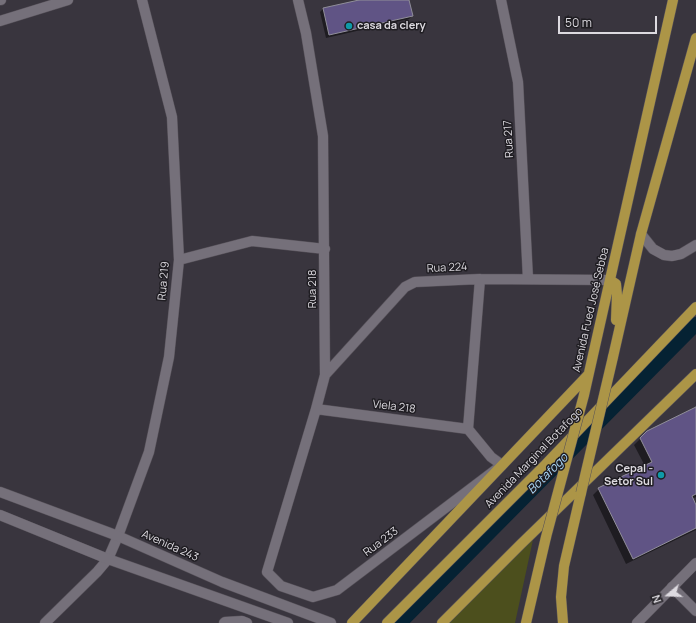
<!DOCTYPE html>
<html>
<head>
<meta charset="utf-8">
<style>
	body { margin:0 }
	#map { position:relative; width:696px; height:623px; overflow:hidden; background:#39353e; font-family:Manrope,sans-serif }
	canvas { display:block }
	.north { position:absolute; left:648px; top:575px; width:40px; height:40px; -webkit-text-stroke:3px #1f1d22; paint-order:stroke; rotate:251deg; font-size:11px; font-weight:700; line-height:16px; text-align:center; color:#dddae0 }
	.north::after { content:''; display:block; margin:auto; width:14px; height:18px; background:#dddae0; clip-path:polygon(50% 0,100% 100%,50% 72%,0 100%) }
	.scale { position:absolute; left:558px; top:16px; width:99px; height:18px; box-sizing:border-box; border:2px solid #dddae0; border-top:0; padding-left:5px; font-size:12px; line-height:14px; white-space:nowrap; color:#dddae0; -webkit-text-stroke:3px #1f1d22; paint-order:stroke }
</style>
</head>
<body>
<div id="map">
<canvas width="696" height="623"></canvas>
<div class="north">N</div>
<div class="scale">50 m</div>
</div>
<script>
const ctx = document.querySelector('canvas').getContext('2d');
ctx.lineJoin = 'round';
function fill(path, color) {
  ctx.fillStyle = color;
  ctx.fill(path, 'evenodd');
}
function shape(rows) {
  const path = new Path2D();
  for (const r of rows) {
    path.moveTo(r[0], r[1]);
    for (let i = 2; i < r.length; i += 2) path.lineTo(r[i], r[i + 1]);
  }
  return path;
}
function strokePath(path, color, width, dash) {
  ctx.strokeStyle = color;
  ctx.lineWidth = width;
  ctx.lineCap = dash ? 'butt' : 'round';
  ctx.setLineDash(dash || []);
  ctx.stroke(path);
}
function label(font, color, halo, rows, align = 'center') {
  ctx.font = font + ' Manrope,sans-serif';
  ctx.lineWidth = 3;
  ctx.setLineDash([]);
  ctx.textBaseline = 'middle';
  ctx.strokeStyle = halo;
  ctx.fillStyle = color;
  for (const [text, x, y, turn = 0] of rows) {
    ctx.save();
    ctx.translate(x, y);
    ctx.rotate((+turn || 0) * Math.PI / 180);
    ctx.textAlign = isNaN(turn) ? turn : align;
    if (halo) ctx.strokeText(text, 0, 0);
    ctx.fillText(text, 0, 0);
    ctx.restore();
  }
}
const green = shape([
	[534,535,515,623,443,623]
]);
const shadow = shape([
	[364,0,408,0,412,16,409,19,326,38,320,12,323,9],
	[696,408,696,497,692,499,696,507,696,530,626,564,593,495,599,489,645,466,634,445,647,432]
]);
const canal = shape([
	[400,623,696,324]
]);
const building = shape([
	[359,0,409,0,413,16,329,35,323,8,359,0],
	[696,407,696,494,692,496,696,505,696,528,633,559,598,488,652,462,640,438,647,431,696,407]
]);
const minor = shape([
	[298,0,306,33,323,136,325,375,316,409,267,572,281,586,313,597,337,590,502,465,491,457,468,429],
	[501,0,518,82,528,279],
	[641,234,653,249,664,255,672,256,681,254,696,245],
	[179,260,252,241,325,249],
	[325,375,405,287,415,282,480,279,610,280],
	[316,409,468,429],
	[468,429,480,279],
	[672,587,696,611],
	[45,623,97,572,108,559,118,536,149,452,169,357,179,260,172,117,142,0],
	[224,623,225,622,242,621,247,623]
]);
const tertiary = shape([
	[0,0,1,0],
	[0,21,68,0],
	[637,623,696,563]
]);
const secondary = shape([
	[0,492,118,536,222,582,331,623],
	[0,515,108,559,288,623]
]);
const primary = shape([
	[610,280,616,284,617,295,616,320],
	[613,357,641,234,696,38],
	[584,395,673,0],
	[352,623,588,375],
	[387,623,545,465,696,307],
	[442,623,521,544,696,374],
	[526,623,546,537],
	[563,623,561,597,564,566,581,493]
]);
const primaryBridge = shape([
	[581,493,613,357],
	[546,537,584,395]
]);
const markers = [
	[349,26,4,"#0f9aa8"],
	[661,475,4,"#0f9aa8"]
];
const poiNames = [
	["casa da clery",357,26],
	["Cepal -",653,469,"right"],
	["Setor Sul",653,482,"right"]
];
const streetNames = [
	["Rua 217",509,139,-93],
	["Rua 224",447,268,-3],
	["Rua 219",164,281,-85],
	["Rua 218",313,289,-90],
	["Avenida Fued José Sebba",591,310,-77],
	["Viela 218",394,407,7],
	["Avenida Marginal Botafogo",534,458,-46],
	["Rua 233",381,542,-37],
	["Avenida 243",170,546,24]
];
const waterNames = [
	["Botafogo",548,474,-45]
];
fill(green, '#4c4f1d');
fill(shadow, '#0007');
strokePath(canal, '#052233', 14);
fill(building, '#605485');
strokePath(building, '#918f9a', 1);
strokePath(minor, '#565159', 11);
strokePath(tertiary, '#565159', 11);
strokePath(secondary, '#565159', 11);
strokePath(primary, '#565159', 11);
strokePath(minor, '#75707a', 10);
strokePath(tertiary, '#75707a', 10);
strokePath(secondary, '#75707a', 10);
strokePath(primary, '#ac9547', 10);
strokePath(primaryBridge, '#565159', 11, []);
strokePath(primaryBridge, '#ac9547', 10);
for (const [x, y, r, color] of markers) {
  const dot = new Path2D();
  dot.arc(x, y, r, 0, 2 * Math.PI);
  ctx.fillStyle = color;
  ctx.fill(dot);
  strokePath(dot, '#1f1d22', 1.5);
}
label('bold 11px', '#dddae0', '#1f1d22', poiNames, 'left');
label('11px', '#dddae0', '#1f1d22', streetNames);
label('italic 12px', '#b0defe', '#1f1d22', waterNames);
</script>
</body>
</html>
